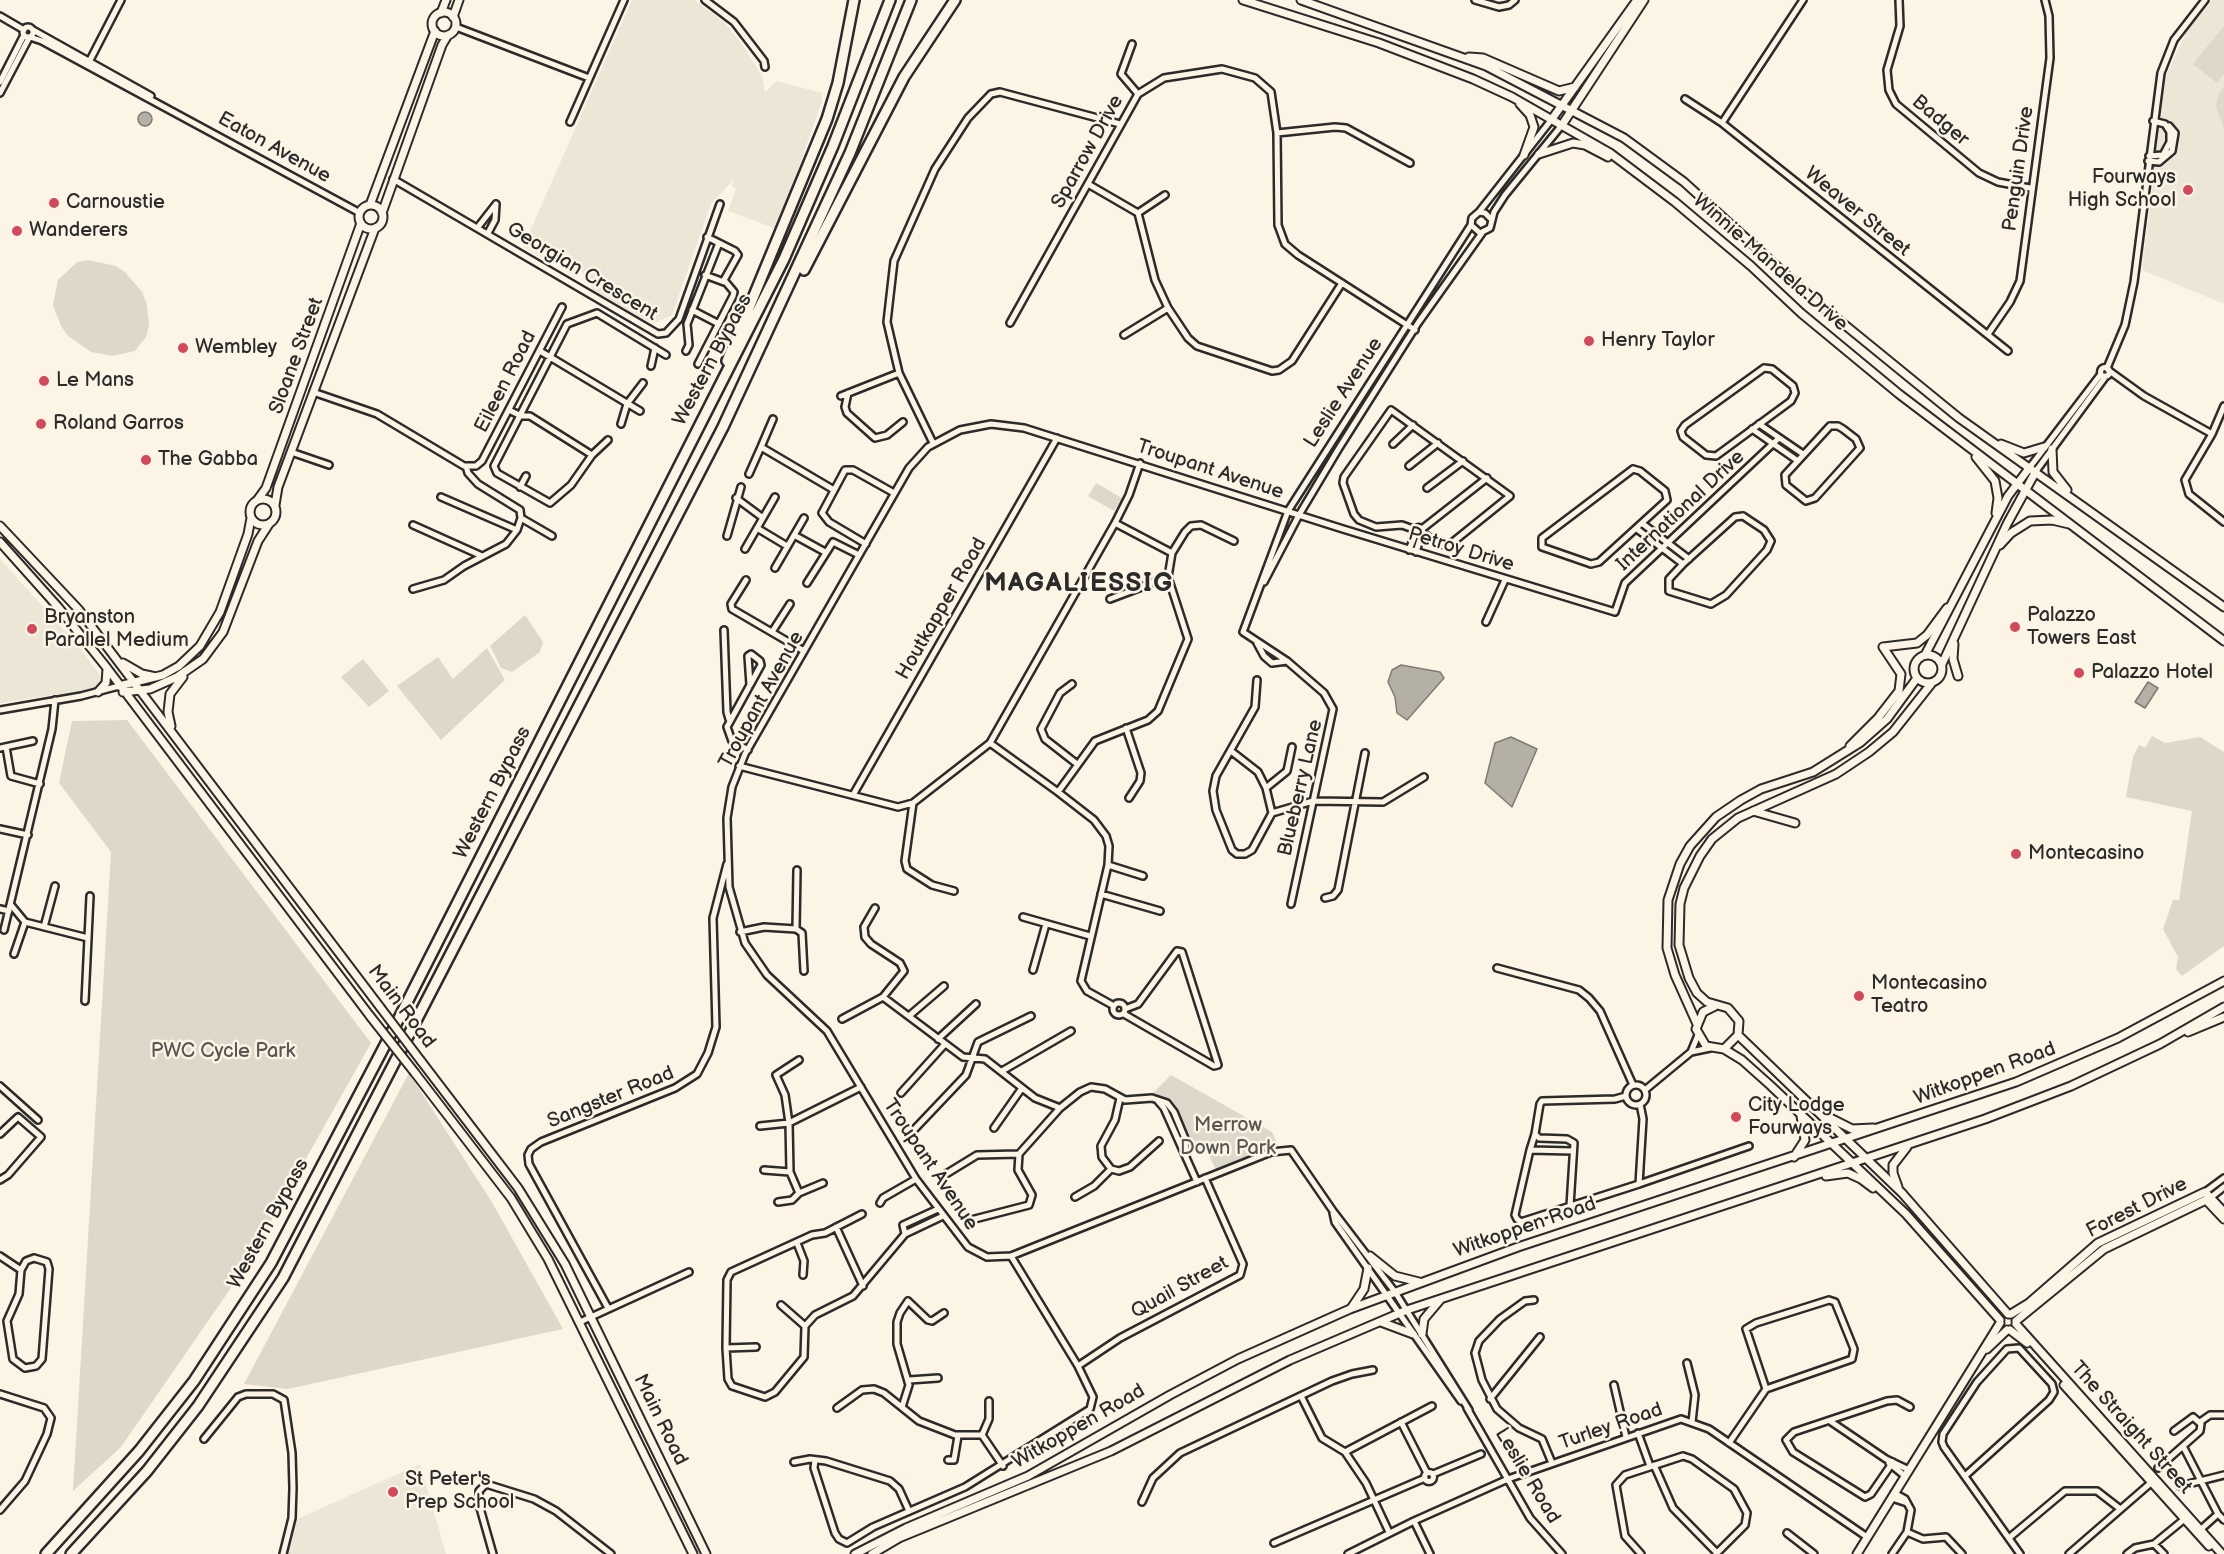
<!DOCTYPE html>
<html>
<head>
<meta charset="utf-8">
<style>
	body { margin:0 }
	canvas { display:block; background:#fcf5e5 }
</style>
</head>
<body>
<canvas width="2224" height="1554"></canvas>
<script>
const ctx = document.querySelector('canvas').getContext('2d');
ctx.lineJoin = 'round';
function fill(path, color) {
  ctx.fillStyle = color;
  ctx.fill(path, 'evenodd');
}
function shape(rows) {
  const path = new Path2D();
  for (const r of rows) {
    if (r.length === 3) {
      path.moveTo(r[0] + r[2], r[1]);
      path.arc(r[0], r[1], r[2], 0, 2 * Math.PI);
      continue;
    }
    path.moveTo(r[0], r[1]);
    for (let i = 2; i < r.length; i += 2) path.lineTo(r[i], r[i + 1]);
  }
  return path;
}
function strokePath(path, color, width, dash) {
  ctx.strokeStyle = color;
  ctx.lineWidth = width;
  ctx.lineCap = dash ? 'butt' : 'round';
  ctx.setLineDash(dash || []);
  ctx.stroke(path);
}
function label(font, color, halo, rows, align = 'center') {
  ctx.font = font + ' "Balsamiq Sans",sans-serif';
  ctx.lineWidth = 5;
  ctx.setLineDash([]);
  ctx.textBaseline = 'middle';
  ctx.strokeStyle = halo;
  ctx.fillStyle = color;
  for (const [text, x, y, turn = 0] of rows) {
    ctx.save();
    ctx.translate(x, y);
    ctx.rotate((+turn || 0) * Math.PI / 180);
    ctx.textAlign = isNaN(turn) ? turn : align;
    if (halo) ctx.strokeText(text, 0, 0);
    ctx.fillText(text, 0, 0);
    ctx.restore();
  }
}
const built = shape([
	[632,0,694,0,724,22,742,44,762,76,765,92,777,81,822,93,822,101,777,229,728,211,736,189,732,186,734,179,711,204,672,315,652,324,592,290,590,279,564,257,548,262,523,247],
	[2212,0,2224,0,2224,304,2142,270,2166,76,2187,31],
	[0,559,76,643,100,675,102,682,101,688,0,703],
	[420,1464,446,1554,287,1554,295,1520]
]);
const green = shape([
	[2224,26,2224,74,2217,83,2193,64],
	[2224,87,2224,128,2216,107,2219,93],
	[88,260,116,266,125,272,142,292,147,305,149,325,146,337,135,351,113,356,91,352,68,336,61,326,53,305,58,280,77,262],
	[1096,483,1122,498,1114,511,1088,496],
	[525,615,543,642,540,652,512,672,501,668,490,646],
	[487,648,505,680,441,740,397,686,438,657,453,679],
	[363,659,389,691,369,707,341,677],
	[127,720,371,1043,244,1269,121,1447,73,1491,111,852,59,783,72,721],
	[2152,736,2165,743,2200,737,2224,752,2224,946,2182,976,2176,969,2178,957,2163,929,2173,900,2179,900,2192,811,2126,797,2133,757,2139,745,2145,748],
	[409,1073,493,1204,563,1329,288,1389,244,1384],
	[1171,1075,1272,1132,1278,1145,1216,1170,1208,1153,1190,1146,1173,1102,1153,1093]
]);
const water = shape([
	[145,119,7],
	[1401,665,1440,672,1444,678,1407,720,1397,713,1395,697,1388,682,1392,670,1401,665],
	[2148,682,2158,688,2145,708,2135,702,2148,682],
	[1511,737,1537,749,1512,807,1485,783,1495,743,1511,737]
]);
const street = shape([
	[705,0,734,22,764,61,765,67],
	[1475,0,1499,7,1509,5,1515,0],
	[1899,0,1900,26,1887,70,1889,90,1896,104,1979,173,1998,182,2030,188],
	[0,16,24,30],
	[28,32,5],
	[456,27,589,78],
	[33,30,151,96],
	[30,37,42,41,360,213],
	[1132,44,1121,74,1138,94],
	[88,64,121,0],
	[0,82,24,35],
	[0,93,29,38],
	[1685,99,1722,123,2008,351],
	[570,122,624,0],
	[1722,123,1803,0],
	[1277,133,1335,127,1346,128,1410,163],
	[2149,156,2163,155,2170,142,2170,132,2165,124,2153,121],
	[2148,161,2159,162,2172,151,2175,133,2169,126],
	[393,179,658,334,666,333,679,319,720,204],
	[1088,184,1138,213,1155,280,1168,308,1188,338,1197,346,1272,371,1279,370,1292,361,1342,283],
	[1479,212,1552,119],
	[1138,213,1165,195],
	[1491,219,1485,213,1479,212,1472,218,1471,225,1480,233,1490,228,1494,212,1505,195,1562,125],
	[478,227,496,204],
	[488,233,495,220,496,204],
	[705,275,724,282],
	[692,310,719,324],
	[1010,323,1138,94,1164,78,1222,69,1255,78,1271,92,1277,133,1278,225,1285,244,1298,255,1415,330],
	[1988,334,2010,302,2020,281,2050,58,2049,16,2045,0],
	[1124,335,1168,308],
	[540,351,640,411],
	[686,351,689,345,687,324,719,243],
	[698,364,733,296,734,292,724,280,738,255,735,251,707,237],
	[651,366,655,348],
	[2105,372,4.5],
	[1764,368,1772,369,1793,386,1795,393,1791,401,1716,456,1706,455,1683,437,1681,431,1685,425,1764,368],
	[2107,368,2125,325,2134,282,2161,73,2174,40,2205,0],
	[2108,370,2144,396,2212,434],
	[313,392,377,414,464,466,476,466,482,461,562,307],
	[848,393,845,407,847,413,875,438,887,435,903,422],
	[841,396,899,373],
	[2224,406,2212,434,2185,480,2189,494,2224,522],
	[509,410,521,416,530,416,592,455],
	[773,419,761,447,834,490],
	[621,424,627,404,643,383],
	[1759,424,1803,454],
	[1830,426,1838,426,1843,429,1856,439,1860,448,1815,498,1806,501,1786,485,1785,475,1830,426],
	[1752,429,1798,461],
	[608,440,592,455,571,485,550,503,497,473,494,466,567,324,597,313,666,355],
	[933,443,899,373,887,322,894,261,935,169,968,118,991,94,1000,92,1120,124],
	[1393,444,1413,425],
	[291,452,329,465],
	[1409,466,1438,443],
	[2030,467,2101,374],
	[1633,469,1640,471,1665,491,1667,500,1599,562,1591,564,1542,547,1542,538,1633,469],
	[2036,471,2106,376],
	[749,474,761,447],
	[520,487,526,476],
	[1427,488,1463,461],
	[441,497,517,530],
	[736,498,763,518],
	[1743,516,1764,530,1771,541,1767,550,1726,595,1711,604,1669,591,1669,579,1683,564,1735,517,1743,516],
	[521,518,552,536],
	[1115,523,1172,553],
	[1643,524,1689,559],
	[413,525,482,556],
	[1419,531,3.5],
	[757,528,787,546],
	[1422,529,1487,478],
	[1637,529,1683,564],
	[1416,530,1402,525,1376,527,1359,520,1354,514,1343,483,1344,477,1391,410,1510,496,1448,546,1436,543,1422,532],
	[794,535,825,552],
	[727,536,741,487],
	[866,544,829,522,822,513,845,470,853,470,894,493],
	[745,549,775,497],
	[1409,550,1416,532],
	[1416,552,1422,533],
	[775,568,804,518],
	[746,580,731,604,732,609,804,651],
	[1264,582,1299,515,1339,448,1418,323,1482,233],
	[807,583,833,542,859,555],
	[413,589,444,580,464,566,506,544,517,530,521,518,520,510,478,484,468,473,466,466],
	[1110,599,1168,577],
	[1486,622,1505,580],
	[724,630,727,712,729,719],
	[772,632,790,604],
	[1257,643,1264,656,1272,663,1287,661],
	[1257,680,1255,707,1216,776,1213,791,1216,810,1232,850,1237,854,1245,854,1252,850,1272,813],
	[1072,684,1060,693,1041,729,1045,739,1077,764],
	[0,710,81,696,119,686],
	[1126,728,1141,773,1140,781,1129,798],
	[990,743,1058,792,1094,820,1106,836,1109,846,1108,865,1081,981,1087,991,1114,1006],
	[6,747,11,776,40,784],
	[0,748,33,741],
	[748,750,732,741,727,727,761,665,760,661,751,654,748,656,750,685],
	[1231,751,1258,772,1266,788,1272,813],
	[739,766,898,807,913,803,990,743,1115,523,1129,495,1140,463],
	[1266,788,1287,771,1292,747],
	[1058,792,1095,741,1148,720,1158,711,1188,639,1168,577,1172,553,1185,532,1191,526,1201,525,1234,541],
	[853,795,1057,438],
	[913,803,905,861,907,869,932,885,954,891],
	[1272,813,1313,801,1383,802,1424,777],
	[0,829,28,835],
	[1108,865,1143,876],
	[797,870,796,929,802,933,804,971],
	[1101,894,1160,911],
	[1325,898,1333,896,1338,890,1365,753],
	[1291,904,1333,709,1324,693,1287,661,1243,632,1288,511,1471,225],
	[11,905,25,922,88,938],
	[875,908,864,927,865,937,871,944,900,963,904,971,883,997],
	[0,909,9,911],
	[1023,917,1090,936],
	[44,927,55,886],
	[4,930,52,729,55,700],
	[740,932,764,927,796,929],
	[14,954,25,922],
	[1497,968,1579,990,1589,998,1600,1011,1633,1085],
	[1033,970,1046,924],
	[85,1001,90,896],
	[1119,1009,6],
	[1124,1014,1214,1066,1218,1065,1182,952,1177,951,1138,1004,1125,1009],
	[909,1016,944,986],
	[842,1019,883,997,963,1057,985,1059,1035,1098,1060,1108],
	[938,1039,976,1004],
	[1691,1052,1710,1048],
	[799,1060,776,1075,785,1095,789,1123,790,1172,799,1193],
	[1002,1071,1071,1031],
	[1636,1095,10],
	[0,1086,38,1120],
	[1645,1090,1691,1052,1698,1035],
	[901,1093,945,1044],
	[1120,1098,1115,1120,1101,1146,1102,1157,1111,1169,1119,1171,1130,1167,1159,1141],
	[1158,1101,1164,1108,1197,1182],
	[760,1126,789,1123,861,1087],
	[994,1128,1022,1088],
	[0,1134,18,1117,41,1137,8,1175,0,1180],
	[910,1134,966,1075,978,1042,1031,1016],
	[1530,1150,1535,1134],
	[1573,1151,1530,1150,1515,1215,1517,1219,1521,1222,1639,1184,1643,1119,1640,1104],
	[764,1170,790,1172],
	[946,1174,977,1155,1019,1154],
	[1639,1184,1749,1146],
	[2205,1192,2224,1178],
	[1075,1197,1094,1186,1111,1169],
	[2210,1198,2224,1187],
	[778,1202,792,1200,799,1193,823,1183],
	[880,1203,883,1198,916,1179],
	[1570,1206,1574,1143,1567,1139,1539,1138,1535,1134,1540,1104,1542,1101,1615,1099,1626,1096],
	[1333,1213,1335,1222,1461,1401],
	[862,1214,825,1233,812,1235,731,1272,727,1280,726,1348,728,1379,732,1386,765,1397,775,1392,804,1357,805,1326,815,1315,853,1296,905,1234,943,1216],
	[967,1221,1029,1205,1032,1195,1018,1170,1019,1154,1060,1108,1080,1092,1091,1087,1105,1089,1125,1100,1152,1098,1167,1103,1174,1112,1186,1141,1186,1156],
	[836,1227,863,1286],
	[905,1234,903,1225,938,1209],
	[797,1243,804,1261,803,1275],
	[0,1256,21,1270],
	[34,1258,47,1262,49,1269,42,1359,36,1366,25,1368,13,1359,7,1321,19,1294,21,1270,26,1261,34,1258],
	[1534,1300,1525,1301,1500,1319,1479,1341,1475,1353,1482,1380,1497,1409,1519,1428,1542,1439,1552,1463],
	[781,1305,805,1326],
	[608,1308,529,1164,528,1155,531,1149,541,1142,675,1088,697,1074,708,1053,716,1027,713,918,727,864],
	[580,1322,689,1272],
	[726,1348,756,1347],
	[1687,1363,1695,1395,1692,1422],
	[1078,1366,1120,1338,1240,1275,1243,1264,1205,1178],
	[909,1380,938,1378],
	[1614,1385,1626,1437],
	[0,1394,44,1408,51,1418,47,1434,25,1481,0,1510],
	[1301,1396,1322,1438,1345,1452],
	[1490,1399,1540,1337],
	[902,1407,909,1385,897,1344,897,1322,900,1313,908,1301,928,1320,932,1321,944,1313],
	[837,1408,862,1390,874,1389,884,1393,919,1421,955,1435,982,1435],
	[1467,1408,1530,1518,1562,1554],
	[1469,1410,1395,1292,1333,1211,1291,1150,1271,1152,1011,1256,987,1257,968,1247,916,1179,827,1031,767,975,745,943,729,887,727,818,732,787,745,754,909,468,928,447,960,430,991,424,1024,428,1343,529,1615,612,1625,583,1779,438],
	[1830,1421,1886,1459,1909,1470],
	[1401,1422,1427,1473],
	[2200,1422,2210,1415,2224,1415],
	[1638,1433,1650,1466],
	[982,1435,1003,1466],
	[982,1435,989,1419,989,1401],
	[204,1439,238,1397,246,1394,273,1394,284,1400,292,1453,293,1488,292,1518,283,1554],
	[1729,1443,1766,1389,1746,1329,1756,1323,1829,1300,1835,1302,1854,1349,1852,1359,1766,1389],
	[2183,1446,2218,1514,2224,1520],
	[815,1460,814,1468,835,1533,839,1539,847,1543,873,1527,965,1487,1090,1409,1093,1397,1078,1366,1011,1256],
	[948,1460,954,1460,958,1436],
	[794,1462,810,1459,826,1461,890,1481,899,1489,909,1511],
	[1893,1462,1871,1494,1865,1497,1793,1452,1786,1440,1794,1432,1887,1401,1897,1400,1910,1407],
	[1889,1463,1905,1476],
	[1654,1465,1673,1508,1717,1553],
	[2158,1468,2200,1431,2201,1424,2193,1417,2174,1431],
	[1429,1477,4.5],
	[1433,1474,1481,1454],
	[1965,1476,2049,1400,2054,1392,2052,1384,2019,1348,2007,1349,1977,1382,1943,1434,1942,1442,1944,1447,2020,1554],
	[2180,1486,2224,1475],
	[1892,1498,1907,1503],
	[1142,1502,1153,1478,1180,1453,1332,1381,1352,1374,1373,1370],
	[1414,1521,1430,1554],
	[2199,1531,2218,1514],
	[1389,1532,1366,1483,1345,1452,1432,1406],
	[1907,1532,1923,1539,1946,1537,1962,1554],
	[1787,1533,1814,1554],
	[2009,1538,2065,1491,2097,1491,2119,1508],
	[1274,1543,1425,1478],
	[2154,1544,2164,1554],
	[493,1554,480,1508,479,1491,486,1484,534,1499,556,1511,611,1554],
	[1348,1554,1414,1521,1508,1479,1681,1419,1709,1429,1867,1537],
	[1641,1554,1625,1536,1616,1485,1625,1475,1683,1456,1692,1459,1734,1489,1747,1513,1745,1525,1716,1554],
	[1892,1554,1907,1532,1911,1510,1905,1499,1894,1493],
	[2069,1554,2153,1481],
	[2127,1554,2135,1548,2154,1544,2187,1517]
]);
const secondary = shape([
	[1243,0,1379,43,1473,79,1512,97,1610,153,1675,202,1751,266,1801,313,1899,394,2224,641],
	[1301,0,1486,66,1624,138,1684,182,1813,299,1959,418,2224,607],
	[444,24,12],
	[441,13,446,0],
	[453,17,459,0],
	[1469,57,1483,58,1559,91,1575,87],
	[1520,104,1530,115,1534,127,1524,155],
	[1552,119,1637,0],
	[1562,125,1644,0],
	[1539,154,1573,143,1585,145,1608,157],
	[370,205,435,31],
	[371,217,12],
	[382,213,442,45,448,35],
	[2001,444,2024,453,2044,447],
	[2052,449,2053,472,2067,490],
	[1976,457,1995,481,1998,498,1996,513],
	[263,512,13],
	[258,499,266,488,361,223],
	[275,505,278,487,375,228],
	[0,526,79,610,380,1007],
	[0,542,58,607,107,668,370,1016],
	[2000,545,2011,533,2030,521,2052,520,2069,524],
	[1954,644,1953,659,1958,676],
	[1883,647,1917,643,1927,635,1947,608],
	[1928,669,14],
	[1925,655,2008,496,2030,467],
	[123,663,142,674,156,677],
	[1942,664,2007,524,2036,471],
	[119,686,163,675,179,666,200,646,220,612,248,534,251,518],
	[98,692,106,683,107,669],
	[123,692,150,689,177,677,203,659,223,632,258,541,269,524],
	[171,726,168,712,170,694,183,677],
	[1850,746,1878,718,1899,691,1901,674,1883,647],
	[1753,811,1795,823],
	[1715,1006,1703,1012,1696,1029,1706,1046,1724,1049,1738,1035,1739,1021,1728,1008,1707,1002,1697,993,1689,978,1679,945,1680,904,1684,888,1700,856,1712,839,1738,818,1836,774,1869,752,1893,732,1931,684],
	[1697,1024,1675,975,1667,948,1668,900,1680,864,1690,846,1716,817,1741,800,1761,789,1813,772,1861,742,1887,719,1917,678],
	[2188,1032,2224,1017],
	[1738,1035,1902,1193,2008,1314],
	[1724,1049,1742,1060,1770,1085,1906,1214,2000,1320],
	[421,1061,518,1188,565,1264,706,1554],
	[415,1073,511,1198,548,1259,693,1554],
	[1830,1118,1852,1129,1873,1128],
	[1794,1157,1805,1140,1801,1116],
	[1826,1176,1848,1173,1861,1179,1873,1188],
	[1898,1187,1893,1173,1893,1165,1907,1147],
	[2207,1201,2224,1219],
	[1370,1256,1395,1276,1419,1282],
	[1352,1307,1364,1289,1368,1268],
	[2011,1314,2029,1303,2098,1243,2205,1192,2224,1212],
	[2016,1321,2104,1249,2210,1198],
	[1381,1322,1413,1334],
	[2016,1324,2222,1554],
	[2010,1330,2027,1343],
	[1422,1334,1424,1319,1440,1300],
	[1987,1349,2007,1330],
	[2064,1385,2209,1546],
	[855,1554,906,1528,1028,1476,1170,1395,1238,1359,1350,1309,1518,1247,2016,1082,2118,1038,2224,981],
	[872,1554,899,1538,1111,1451,1290,1360,1407,1310,1985,1119,2071,1086,2160,1044,2224,1007],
	[1857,1554,2000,1323]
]);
const highway = shape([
	[804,270,904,77,955,0],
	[727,361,827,119,838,83,854,0],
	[46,1554,139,1451,194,1381,271,1263,395,1026,784,259,833,146,890,0],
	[71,1554,147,1471,198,1406,283,1278,723,427,850,153,911,0]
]);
const secondaryBridge = shape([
	[380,1007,421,1061],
	[370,1016,415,1073]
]);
const markers = [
	[2188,190,6,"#d1495b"],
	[54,203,6,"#d1495b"],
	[17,231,6,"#d1495b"],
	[1589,341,6,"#d1495b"],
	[183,348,6,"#d1495b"],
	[44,381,6,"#d1495b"],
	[41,424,6,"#d1495b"],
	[146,460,6,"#d1495b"],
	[2015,627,6,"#d1495b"],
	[32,629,6,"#d1495b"],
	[2079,673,6,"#d1495b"],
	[2016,854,6,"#d1495b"],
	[1859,996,6,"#d1495b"],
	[1736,1117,6,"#d1495b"],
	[393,1492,6,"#d1495b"]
];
const streetNames = [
	["Badger",1940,121,40],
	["Eaton Avenue",274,148,29],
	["Sparrow Drive",1088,152,-61],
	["Penguin Drive",2019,169,-82],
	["Weaver Street",1857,212,39],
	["Winnie Mandela Drive",1770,263,41],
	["Georgian Crescent",582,272,31],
	["Sloane Street",297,356,-70],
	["Western Bypass",713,360,-62],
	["Eileen Road",506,382,-63],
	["Leslie Avenue",1344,393,-57],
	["Troupant Avenue",1210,470,18],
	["International Drive",1681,511,-43],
	["Petroy Drive",1461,550,17],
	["Houtkapper Road",942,609,-60],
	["Troupant Avenue",762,700,-61],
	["Blueberry Lane",1301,788,-77],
	["Western Bypass",493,793,-63],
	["Main Road",401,1007,53],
	["Witkoppen Road",1985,1074,-20],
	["Sangster Road",611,1098,-22],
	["Troupant Avenue",930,1165,56],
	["Forest Drive",2137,1208,-27],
	["Western Bypass",269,1224,-61],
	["Witkoppen Road",1525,1228,-19],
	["Quail Street",1180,1288,-29],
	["Main Road",660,1420,64],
	["Witkoppen Road",1079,1427,-30],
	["Turley Road",1611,1427,-19],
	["The Straight Street",2131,1428,48],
	["Leslie Road",1527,1476,59]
];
const poiNames = [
	["Fourways",2176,178,"right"],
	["High School",2176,201,"right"],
	["Carnoustie",66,203],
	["Wanderers",29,231],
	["Henry Taylor",1601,341],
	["Wembley",195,348],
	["Le Mans",56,381],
	["Roland Garros",53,424],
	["The Gabba",158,460],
	["Palazzo",2027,616],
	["Towers East",2027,639],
	["Bryanston",44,618],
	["Parallel Medium",44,641],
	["Palazzo Hotel",2091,673],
	["Montecasino",2028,854],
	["Montecasino",1871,984],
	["Teatro",1871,1007],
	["City Lodge",1748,1106],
	["Fourways",1748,1129],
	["St Peter's",405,1480],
	["Prep School",405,1503]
];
const parkNames = [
	["PWC Cycle Park",223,1052],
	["Merrow",1228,1126],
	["Down Park",1228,1149]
];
const districtNames = [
	["MAGALIESSIG",1079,584]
];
fill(built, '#ece6d7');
fill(green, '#ded8ca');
fill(water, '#b4b0a5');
strokePath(water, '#7d7b74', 1.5);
strokePath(street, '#2b2b2b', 10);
strokePath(secondary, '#2b2b2b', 11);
strokePath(highway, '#2b2b2b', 14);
strokePath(street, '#fcf5e5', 5);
strokePath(secondary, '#fcf5e5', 7);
strokePath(highway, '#fcf5e5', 9);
strokePath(secondaryBridge, '#2b2b2b', 11, []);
strokePath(secondaryBridge, '#fcf5e5', 7);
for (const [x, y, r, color] of markers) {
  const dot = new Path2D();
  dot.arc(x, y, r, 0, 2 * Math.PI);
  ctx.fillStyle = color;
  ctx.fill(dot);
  strokePath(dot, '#fcf5e5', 2);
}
label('20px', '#2b2b2b', '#fcf5e5', streetNames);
label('20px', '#2b2b2b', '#fcf5e5', poiNames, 'left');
label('20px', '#585653', '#fcf5e5', parkNames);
ctx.letterSpacing = '1.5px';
label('bold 26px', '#2b2b2b', '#fcf5e5', districtNames);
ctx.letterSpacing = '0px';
</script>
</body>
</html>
